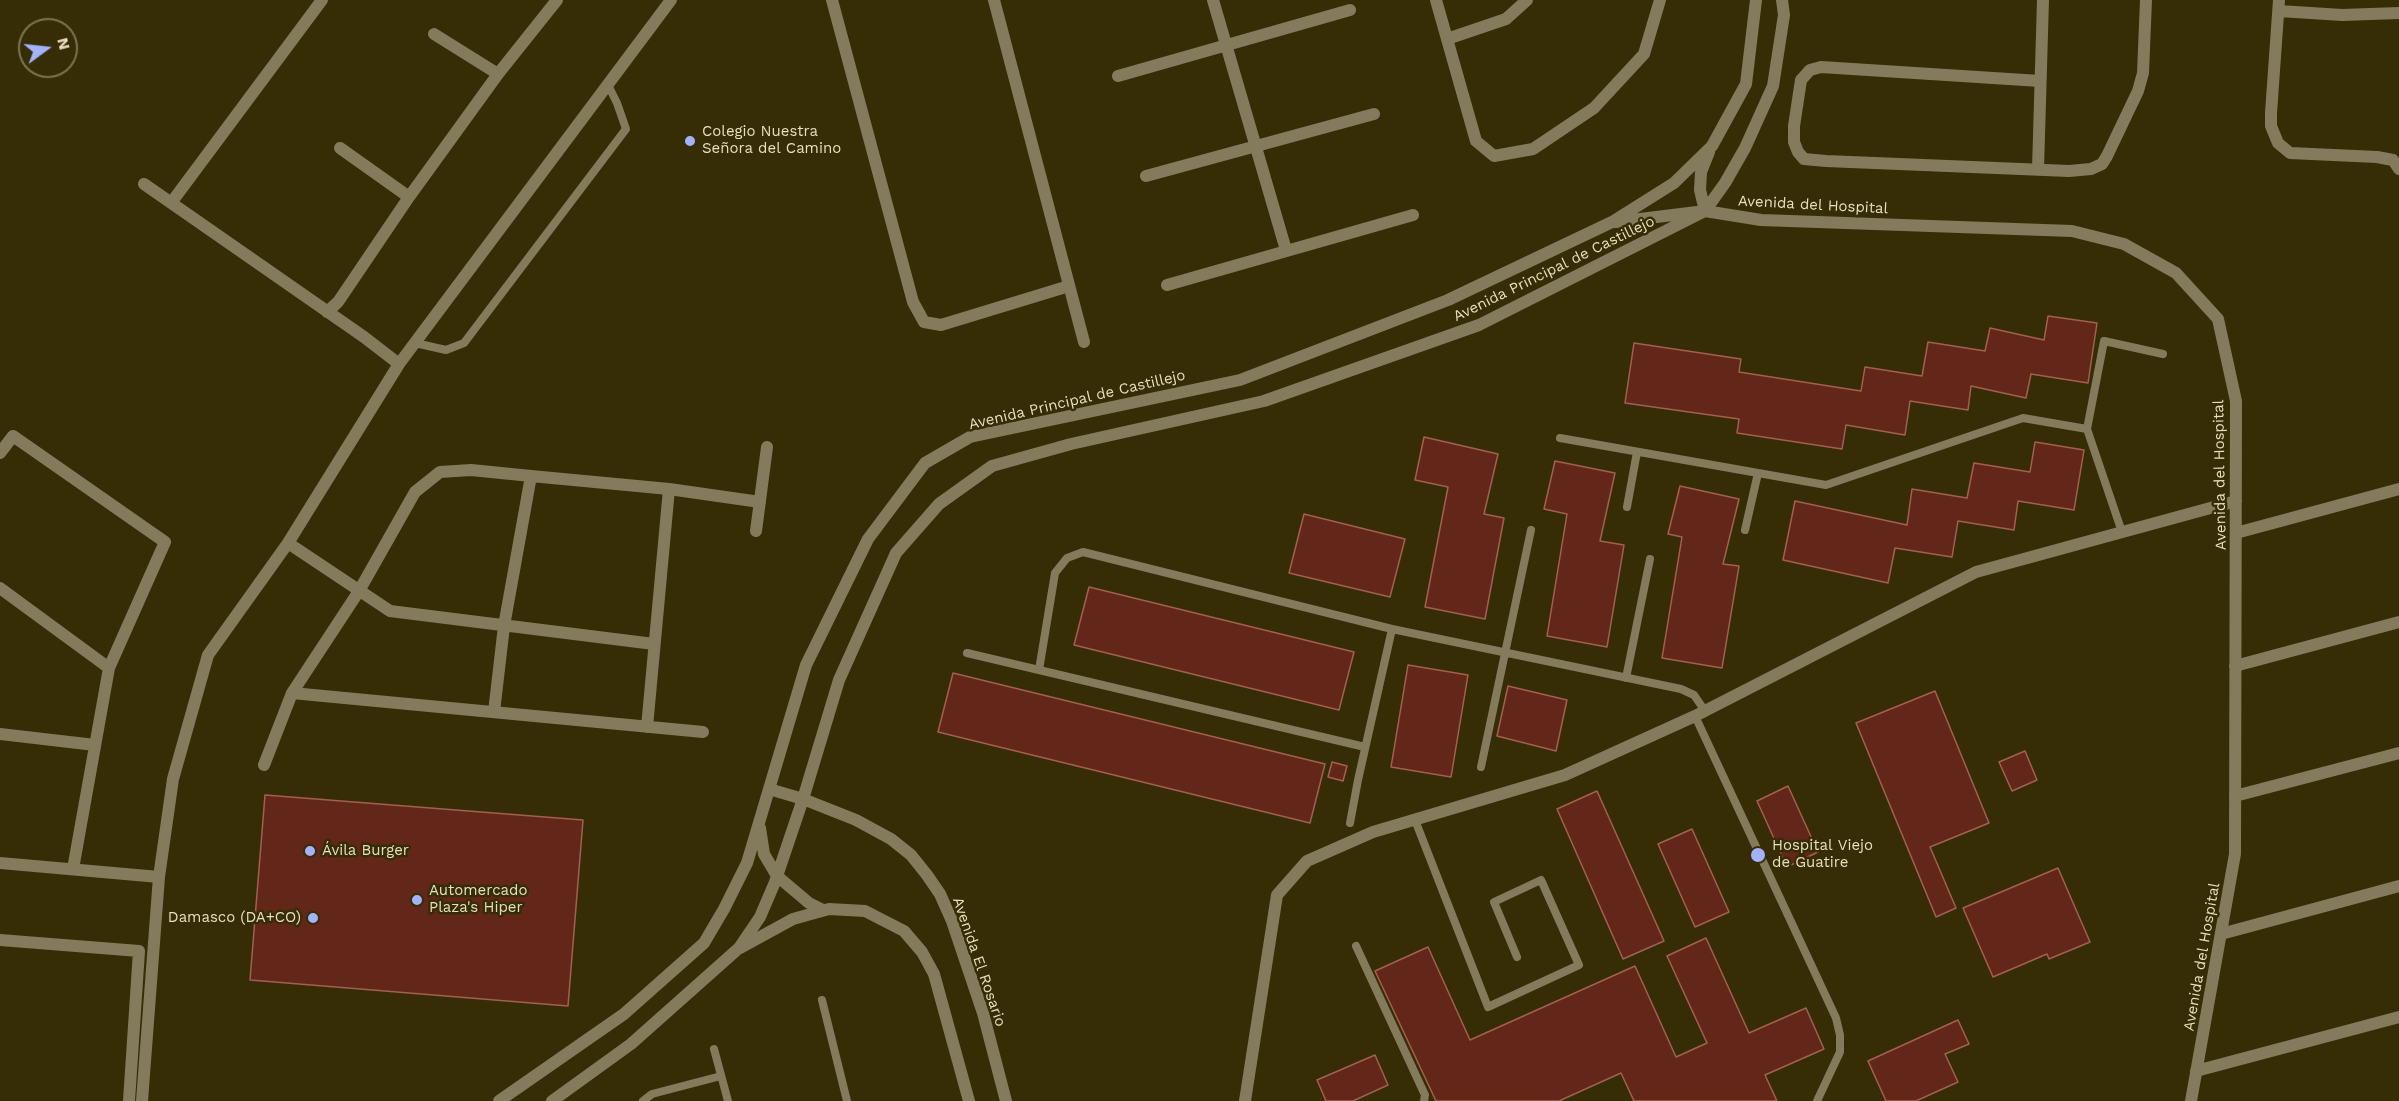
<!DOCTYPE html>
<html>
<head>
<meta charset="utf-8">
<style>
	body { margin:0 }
	#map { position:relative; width:2399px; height:1101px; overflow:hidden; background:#362d07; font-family:"Work Sans",sans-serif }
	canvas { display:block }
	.north { position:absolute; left:18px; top:18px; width:60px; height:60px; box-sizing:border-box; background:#362d07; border:2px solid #7d7450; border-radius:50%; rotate:75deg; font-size:16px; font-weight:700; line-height:24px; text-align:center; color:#e8dfbe }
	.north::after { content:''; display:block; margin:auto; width:21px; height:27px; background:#a2b2fd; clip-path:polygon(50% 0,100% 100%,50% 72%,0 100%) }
</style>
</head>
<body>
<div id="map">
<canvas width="2399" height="1101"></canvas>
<div class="north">N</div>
</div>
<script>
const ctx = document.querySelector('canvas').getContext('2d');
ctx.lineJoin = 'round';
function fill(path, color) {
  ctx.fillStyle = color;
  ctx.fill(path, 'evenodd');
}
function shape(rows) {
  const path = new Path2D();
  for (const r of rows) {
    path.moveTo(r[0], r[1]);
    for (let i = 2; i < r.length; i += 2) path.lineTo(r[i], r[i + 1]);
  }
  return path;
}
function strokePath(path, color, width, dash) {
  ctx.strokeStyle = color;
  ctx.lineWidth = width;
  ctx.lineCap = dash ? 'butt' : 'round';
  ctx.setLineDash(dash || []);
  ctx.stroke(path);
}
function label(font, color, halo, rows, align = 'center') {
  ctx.font = font + ' "Work Sans",sans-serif';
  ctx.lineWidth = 5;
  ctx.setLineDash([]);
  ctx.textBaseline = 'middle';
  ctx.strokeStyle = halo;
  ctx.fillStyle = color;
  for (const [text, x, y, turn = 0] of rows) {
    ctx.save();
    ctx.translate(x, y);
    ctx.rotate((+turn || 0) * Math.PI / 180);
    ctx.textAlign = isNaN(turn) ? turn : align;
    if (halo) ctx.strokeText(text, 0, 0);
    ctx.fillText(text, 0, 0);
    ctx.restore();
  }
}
const building = shape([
	[2048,316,2097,323,2088,383,2031,374,2026,398,1971,386,1968,410,1910,401,1905,435,1846,425,1842,449,1737,433,1739,419,1625,403,1634,343,1741,359,1739,372,1861,391,1865,367,1922,376,1928,342,1985,351,1990,328,2044,340,2048,316],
	[1424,437,1498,454,1484,514,1504,518,1485,619,1425,607,1448,487,1415,480,1424,437],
	[2035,442,2084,450,2074,510,2018,501,2014,530,1958,521,1952,557,1895,548,1888,583,1783,560,1795,501,1907,525,1912,489,1967,498,1974,463,2030,472,2035,442],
	[1555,461,1615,473,1600,541,1624,545,1607,647,1547,636,1567,514,1544,509,1555,461],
	[1680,486,1739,499,1723,564,1739,566,1722,668,1662,658,1682,537,1668,534,1680,486],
	[1304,514,1405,539,1390,597,1289,573,1304,514],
	[1089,587,1354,652,1339,710,1074,645,1089,587],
	[1408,665,1468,675,1451,777,1391,767,1408,665],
	[953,673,1325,764,1310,823,938,732,953,673],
	[1508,686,1567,700,1556,751,1497,736,1508,686],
	[1935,691,1989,823,1930,847,1956,908,1936,917,1856,723,1935,691],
	[2025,751,2037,780,2012,791,1999,762,2025,751],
	[1332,762,1347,766,1343,781,1328,777,1332,762],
	[1788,786,1818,852,1787,867,1757,801,1788,786],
	[1597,791,1664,941,1623,959,1557,809,1597,791],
	[265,795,583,820,568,1006,250,980,265,795],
	[1692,829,1729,912,1695,927,1658,844,1692,829],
	[2058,868,2090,942,2049,959,2047,954,1993,977,1963,908,2058,868],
	[1706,938,1749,1033,1806,1008,1824,1049,1765,1075,1777,1101,1634,1101,1621,1073,1559,1101,1436,1101,1375,971,1428,947,1470,1040,1635,966,1676,1057,1707,1043,1667,956,1706,938],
	[1958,1020,1969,1044,1945,1054,1958,1082,1916,1101,1886,1101,1868,1061,1958,1020],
	[1375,1055,1388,1085,1353,1101,1326,1101,1317,1080,1375,1055]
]);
const service = shape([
	[415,343,446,350,464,343,626,129,617,103,608,85],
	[2087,429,2104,341,2163,354],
	[1560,438,1826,485,2023,418,2087,429,2122,532],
	[1627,507,1637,452],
	[1745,530,1758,473],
	[967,653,1365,747],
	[1039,670,1055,573,1067,558,1083,552,1392,629,1681,689,1694,695,1705,711],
	[1626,678,1650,559],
	[1695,716,1836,1018,1840,1035,1840,1052,1817,1101],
	[1481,767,1531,530],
	[1415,820,1488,1007,1579,965,1541,880,1494,902,1517,957],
	[1350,823,1358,780,1392,629],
	[1356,946,1425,1095,1424,1101],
	[822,1000,847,1101],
	[714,1049,728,1101],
	[643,1101,652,1094,721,1076]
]);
const minor = shape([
	[832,0,913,302,924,322,941,325,1069,286],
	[994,0,1084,342],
	[1213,0,1286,250],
	[1436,0,1476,141,1494,156,1533,149,1594,108,1644,54,1660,0],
	[2279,0,2271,113,2271,126,2278,143,2290,153,2377,157,2393,160,2399,169],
	[2279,11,2342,15,2399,13],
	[434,34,498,74],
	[1447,39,1506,19,1527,0],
	[1118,76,1350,10],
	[2040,81,1821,67,1810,70,1801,80,1794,126,1794,142,1798,152,1804,159,1826,161,2069,171,2091,169,2102,164,2107,156,2138,91,2143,73,2146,0],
	[340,148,409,197],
	[2038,169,2043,0],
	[1146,176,1374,114],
	[144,184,364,337,399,364],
	[171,203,322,0],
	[1705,211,1700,190,1701,172,1709,152],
	[1616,222,1705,211,1761,220,2072,231,2124,244,2176,273,2218,319,2236,401,2235,854,2191,1101],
	[1167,285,1413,215],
	[327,312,338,302,409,197,498,74,557,0],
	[0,453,13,436,165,542,109,668,73,869],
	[756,531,767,447],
	[2236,533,2399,489],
	[288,543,390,611,654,644],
	[0,588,109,668],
	[2235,666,2399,622],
	[292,693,703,732],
	[494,712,504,626,531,476],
	[647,727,669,489],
	[0,734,95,745],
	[264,765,292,693,359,591,415,492,440,472,471,470,531,476,669,489,760,502],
	[769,789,803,799,856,820,891,839,911,855,927,875,940,894,952,921,983,1013,1006,1101],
	[2235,796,2399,753],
	[760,828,764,854,777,876,809,903,823,910],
	[0,863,159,877],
	[2221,934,2399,886],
	[0,940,139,951,129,1101],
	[740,948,793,919,829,909,865,911,904,931,922,952,934,974,969,1101],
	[2196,1071,2399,1017],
	[142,1101,159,877,173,779,208,655,288,543,399,364,671,0],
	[499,1101,624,1014,704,943,724,909,747,863,806,665,868,539,925,463,970,437,1240,380,1448,300,1612,222,1674,183,1712,146,1746,84,1756,0],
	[552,1101,631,1044,739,948,760,917,775,882,803,799,839,680,896,553,939,504,992,466,1071,444,1264,401,1479,325,1705,211,1725,183,1745,148,1773,86,1784,15,1782,0],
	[1245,1101,1277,895,1307,861,1373,832,1565,775,1695,716,1976,572,2236,501]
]);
const markers = [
	[690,141,6,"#a2b2fd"],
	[310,851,6,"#a2b2fd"],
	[1758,855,8,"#a2b2fd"],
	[417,900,6,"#a2b2fd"],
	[313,918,6,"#a2b2fd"]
];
const poiNames = [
	["Colegio Nuestra",702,132],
	["Señora del Camino",702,149],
	["Hospital Viejo",1772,846],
	["de Guatire",1772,863],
	["Ávila Burger",322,851],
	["Automercado",429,891],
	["Plaza's Hiper",429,908],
	["Damasco (DA+CO)",301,918,"right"]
];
const streetNames = [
	["Avenida del Hospital",1813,205,3],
	["Avenida Principal de Castillejo",1554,269,-26],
	["Avenida Principal de Castillejo",1077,400,-13],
	["Avenida del Hospital",2220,475,-91],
	["Avenida del Hospital",2202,957,-80],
	["Avenida El Rosario",979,962,71]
];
fill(building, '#63271a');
strokePath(building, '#a26050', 1.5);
strokePath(service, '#847b5d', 8);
strokePath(minor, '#847b5d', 12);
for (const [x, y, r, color] of markers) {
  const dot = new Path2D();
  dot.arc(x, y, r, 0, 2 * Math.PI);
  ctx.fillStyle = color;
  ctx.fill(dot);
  strokePath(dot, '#362d07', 2);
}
label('15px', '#e8dfbe', '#362d07', poiNames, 'left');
label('15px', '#e8dfbe', '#362d07', streetNames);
</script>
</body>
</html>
